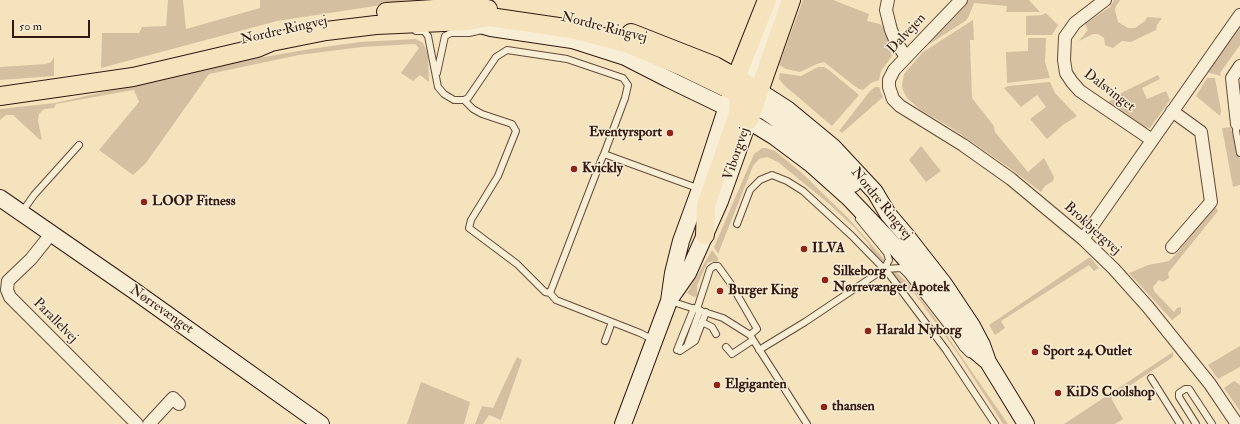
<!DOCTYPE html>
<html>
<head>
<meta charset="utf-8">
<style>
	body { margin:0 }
	#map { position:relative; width:1240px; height:424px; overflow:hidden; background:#f5e3be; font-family:"IM FELL Double Pica",serif }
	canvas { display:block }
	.scale { position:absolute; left:12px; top:20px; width:78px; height:18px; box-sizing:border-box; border:2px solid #32180e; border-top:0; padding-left:5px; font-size:12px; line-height:14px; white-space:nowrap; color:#32180e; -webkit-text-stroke:3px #f8edd5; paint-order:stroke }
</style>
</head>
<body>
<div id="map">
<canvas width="1240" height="424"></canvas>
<div class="scale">50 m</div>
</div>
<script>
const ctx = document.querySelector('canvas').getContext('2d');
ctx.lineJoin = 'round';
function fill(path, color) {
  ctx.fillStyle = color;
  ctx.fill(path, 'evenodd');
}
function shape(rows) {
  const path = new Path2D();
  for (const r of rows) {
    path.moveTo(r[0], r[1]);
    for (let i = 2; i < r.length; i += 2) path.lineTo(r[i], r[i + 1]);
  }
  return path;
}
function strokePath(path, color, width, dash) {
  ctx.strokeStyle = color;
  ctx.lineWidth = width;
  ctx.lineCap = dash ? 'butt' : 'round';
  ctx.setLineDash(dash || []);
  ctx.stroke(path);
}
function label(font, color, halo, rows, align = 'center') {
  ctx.font = font + ' "IM FELL Double Pica",serif';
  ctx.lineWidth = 3;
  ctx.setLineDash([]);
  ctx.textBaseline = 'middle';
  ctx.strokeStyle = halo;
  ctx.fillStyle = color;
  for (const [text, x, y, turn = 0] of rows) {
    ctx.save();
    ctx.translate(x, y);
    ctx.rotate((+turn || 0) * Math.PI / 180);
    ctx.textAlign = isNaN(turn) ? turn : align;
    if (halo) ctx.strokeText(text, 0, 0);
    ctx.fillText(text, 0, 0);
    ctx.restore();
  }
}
const green = shape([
	[168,0,183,0,186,29,260,8,260,0,426,0,426,2,382,5,277,21,101,68,102,33,139,33,142,27,166,26],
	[803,0,833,0,869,14,867,21,880,24,883,27,892,47,893,55,881,71,879,80,871,83,863,90,859,89,852,84,824,62,817,64,800,72,786,69,779,65],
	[968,0,1029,0,1040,12,1006,12,1007,6,974,3,968,18,965,21,928,45,950,19],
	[1114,0,1120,0,1116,6,1115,10,1118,22,1128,28,1135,28,1146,20,1147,17,1162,18,1157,25,1156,30,1131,42,1122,41,1113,48,1105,45,1104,38,1098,34,1093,34,1079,41,1088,30,1085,24,1110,7],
	[1046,13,1058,25,1052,35,1026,35,1026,16,1042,15],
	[973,20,974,40,970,40,972,98,994,126,995,132,1028,172,1044,158,1054,177,1053,181,1045,186,1041,192,1011,169,950,127,922,111,907,98,903,90,902,85,904,74,923,52],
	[1240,23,1240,45,1220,73,1221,76,1206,72],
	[1028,38,1046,38,1045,62,1050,78,1007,83,1006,52,1028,51],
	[416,39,423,43,428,54,429,82,420,75,413,81,401,73,419,48,415,44,362,47,299,55,209,74,146,163,133,175,99,150,139,102,134,90,116,93,56,104,54,108,44,109,39,114,38,120,42,140,39,139,13,115,6,115,0,120,0,109,55,103,241,61,310,49,360,42],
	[54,57,54,76,0,80,0,67,46,64,51,62],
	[818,67,824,67,829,70,859,95,832,126,785,86,779,79,780,73,801,76],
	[1158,75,1160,79,1142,88,1147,99,1166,91,1170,100,1150,128,1144,127,1111,107,1107,103,1123,92],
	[1207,78,1215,78,1221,111,1220,116,1196,96],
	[1050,82,1055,93,1077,116,1063,125,1047,139,1030,119,1046,107,1037,95,1021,107,1004,88,1008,86],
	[875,87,879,87,883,97,842,133,839,131,870,91],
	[1231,127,1237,153,1240,159,1240,185,1233,187,1222,128],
	[921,146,941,171,926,182,909,160],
	[762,148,766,148,775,151,802,173,848,218,884,259,884,264,871,250,869,244,855,228,828,203,778,162,767,157,759,159,753,166,718,254,714,247,754,154],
	[1214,204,1218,211,1168,273,1169,278,1163,282,1159,280,1153,287,1154,291,1174,312,1177,308,1181,307,1181,313,1172,320,1129,273,1148,265,1169,261,1177,253],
	[712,250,718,258,717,262,712,261,707,263,697,286,697,296,694,297,687,293],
	[1090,257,1099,268,1094,271,1089,265,1001,321,1005,328,995,335,989,325],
	[895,271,909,284,932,314,1008,424,1003,424,958,354,915,294,908,291,890,272],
	[1240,346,1240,367,1218,379,1208,365],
	[1173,352,1173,357,1111,398,1123,419,1115,424,1064,424],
	[517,357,522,360,501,420,489,415,483,424,475,424,482,406,493,408],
	[1234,381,1240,385,1240,411,1224,388],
	[421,382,470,402,464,424,407,424]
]);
const lane = shape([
	[416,31,424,31,428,36,438,87,444,94,454,100,464,100,468,98,496,57,507,50,567,59,617,76,623,78,628,85,625,98,604,154,602,158,550,293],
	[437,73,445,36,451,33,469,33,482,30],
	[464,100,473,109,482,114,512,124,516,131,498,176,471,220,469,228,517,264,545,292,550,293,556,300,640,333,654,340],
	[1237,124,1236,131,1240,153],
	[604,154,700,189],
	[22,212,34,195,79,145],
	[737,224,750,190,760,180,772,175,787,181,803,191,852,236,889,274,946,350,995,424],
	[884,269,901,268,908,275,953,333,963,348,969,354],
	[670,301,723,318,750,335,807,424],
	[697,309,710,269,714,266,718,266,731,284,757,329,750,335],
	[702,322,712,327,716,334],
	[605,341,612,322],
	[687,346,700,310],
	[726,347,732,354,753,340],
	[677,350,694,308],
	[759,350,805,322,884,269,889,260,887,253,859,219],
	[680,351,695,341,706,312],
	[1151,378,1180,424],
	[1196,424,1179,397,1179,393,1185,389,1189,389,1212,424]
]);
const street = shape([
	[888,0,886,10,891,30,896,42,906,57],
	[961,0,894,70,889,80,889,87,893,99,900,106,963,145,1011,179,1083,239,1114,269,1148,307,1210,384,1237,424],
	[1105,0,1075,23,1065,37,1064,60,1066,73,1072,82,1080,91,1152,140],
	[1237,124,1232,78,1240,66],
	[51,234,31,259,8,281,7,290,10,297,137,424],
	[1083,239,1240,15],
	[1172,247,1211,202,1201,132,1172,111],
	[149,424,173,398,179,404]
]);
const secondary = shape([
	[467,21,491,28,572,40,625,57,668,79,726,107,775,137,811,164,849,198,887,238,928,285,975,351,988,362],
	[759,91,787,109,833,147,875,192,888,214,905,234,944,284,972,326,982,345,988,362,1026,424],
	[742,105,765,111,775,118,810,145,841,171,853,184],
	[0,198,133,290,321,424],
	[672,296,688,273,720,201,749,120,747,105,747,90,748,85,779,0],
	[623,424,669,301,673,273,681,241,700,189,730,97]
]);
const primary = shape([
	[386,12,434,9,488,9],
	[631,33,715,66,759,91],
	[0,96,133,77,257,48,271,42,326,31,376,25,467,21,490,17,572,29,626,43,681,66,739,94,749,95,759,91],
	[749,120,791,0],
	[705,235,706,205,738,114,739,89,736,78,767,0]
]);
const markers = [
	[670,133,4,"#8f2418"],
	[574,169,4,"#8f2418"],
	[144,202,4,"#8f2418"],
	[804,249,4,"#8f2418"],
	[825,280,4,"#8f2418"],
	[720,291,4,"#8f2418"],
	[868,331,4,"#8f2418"],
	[1035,352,4,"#8f2418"],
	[717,385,4,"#8f2418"],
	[1058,393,4,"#8f2418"],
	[824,407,4,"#8f2418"]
];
const streetNames = [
	["Nordre Ringvej",604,28,14],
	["Nordre Ringvej",284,31,-13],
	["Dalvejen",907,34,-47],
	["Dalsvinget",1109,91,37],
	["Viborgvej",737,154,-71],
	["Nordre Ringvej",881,204,51],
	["Brokbjergvej",1092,229,42],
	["Nørrevænget",161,310,35],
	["Parallelvej",55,321,45]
];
const poiNames = [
	["Eventyrsport",662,133,"right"],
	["Kvickly",582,169],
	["LOOP Fitness",152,202],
	["ILVA",812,249],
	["Silkeborg",833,272],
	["Nørrevænget Apotek",833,288],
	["Burger King",728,291],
	["Harald Nyborg",876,331],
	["Sport 24 Outlet",1043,352],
	["Elgiganten",725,385],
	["KiDS Coolshop",1066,393],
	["thansen",832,407]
];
fill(green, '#d4c0a0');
strokePath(lane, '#634b3a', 8);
strokePath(street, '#634b3a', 14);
strokePath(secondary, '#32180e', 18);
strokePath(primary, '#32180e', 20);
strokePath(lane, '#f8edd5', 6);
strokePath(street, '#f8edd5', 12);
strokePath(secondary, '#f8edd5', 16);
strokePath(primary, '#f5e3be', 18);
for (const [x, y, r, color] of markers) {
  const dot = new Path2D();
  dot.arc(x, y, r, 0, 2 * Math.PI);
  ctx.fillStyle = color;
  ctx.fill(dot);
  strokePath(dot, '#f8edd5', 1.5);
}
label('14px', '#32180e', '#f8edd5', streetNames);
label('bold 14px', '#32180e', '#f8edd5', poiNames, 'left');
</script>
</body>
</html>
